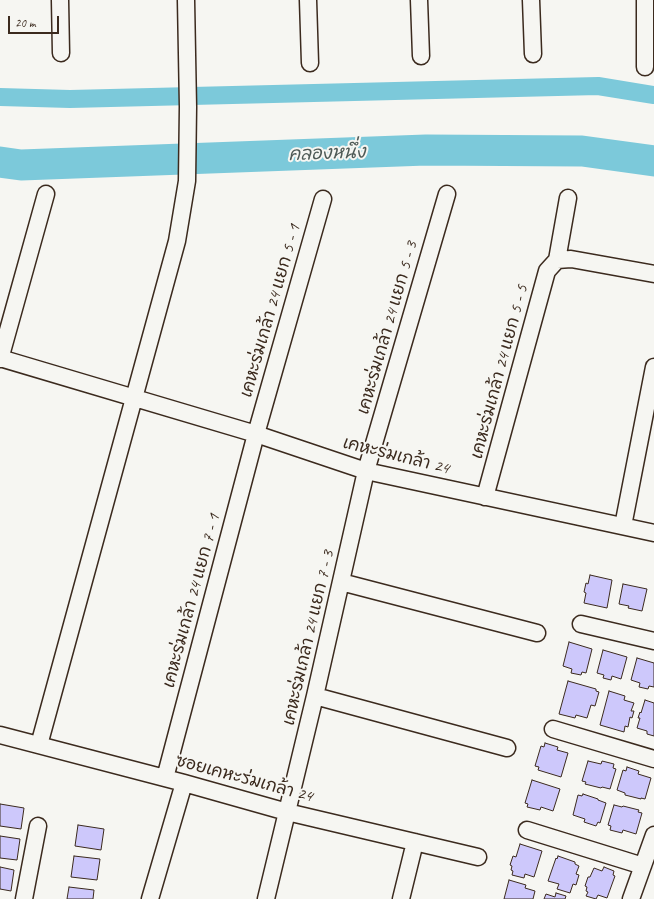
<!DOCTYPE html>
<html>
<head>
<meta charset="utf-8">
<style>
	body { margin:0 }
	#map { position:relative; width:654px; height:899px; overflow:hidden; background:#f6f6f2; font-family:Caveat,sans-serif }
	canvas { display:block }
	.scale { position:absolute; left:8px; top:16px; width:51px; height:18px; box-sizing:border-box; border:2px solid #3b2a1e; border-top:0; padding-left:5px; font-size:12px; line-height:14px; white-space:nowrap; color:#3b2a1e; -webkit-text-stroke:3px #f6f6f2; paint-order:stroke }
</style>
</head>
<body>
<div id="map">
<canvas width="654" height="899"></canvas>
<div class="scale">20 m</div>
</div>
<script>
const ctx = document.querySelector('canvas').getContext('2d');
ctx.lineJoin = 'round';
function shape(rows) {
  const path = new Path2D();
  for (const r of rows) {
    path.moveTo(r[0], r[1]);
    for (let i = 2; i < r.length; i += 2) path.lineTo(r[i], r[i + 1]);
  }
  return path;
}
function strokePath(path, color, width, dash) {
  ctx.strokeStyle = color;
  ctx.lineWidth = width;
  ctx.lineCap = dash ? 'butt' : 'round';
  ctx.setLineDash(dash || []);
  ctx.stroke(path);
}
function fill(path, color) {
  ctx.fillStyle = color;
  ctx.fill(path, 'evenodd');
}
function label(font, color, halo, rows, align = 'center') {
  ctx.font = font + ' Caveat,"Playpen Sans Thai",sans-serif';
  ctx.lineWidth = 4;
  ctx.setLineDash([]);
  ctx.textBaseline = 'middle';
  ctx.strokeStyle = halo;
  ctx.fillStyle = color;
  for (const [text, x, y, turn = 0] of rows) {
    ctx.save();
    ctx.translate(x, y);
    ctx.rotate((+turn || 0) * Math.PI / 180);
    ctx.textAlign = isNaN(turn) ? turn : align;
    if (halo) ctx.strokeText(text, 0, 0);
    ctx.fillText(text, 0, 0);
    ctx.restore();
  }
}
const canal = shape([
	[0,97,70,99,598,86,654,95]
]);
const river = shape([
	[0,162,21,165,426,150,582,151,654,161]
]);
const building = shape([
	[590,575,612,580,607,608,584,603,586,593,584,592,586,583,588,584,590,575],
	[623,584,647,589,642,611,628,608,629,606,619,604,623,584],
	[569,642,592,649,586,673,582,672,581,675,571,673,572,669,563,666,569,642],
	[603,650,627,657,621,679,612,676,611,680,603,678,604,675,597,673,603,650],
	[637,658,654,663,654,687,649,686,648,689,639,687,640,683,631,680,637,658],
	[568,681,596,689,596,691,599,692,595,706,591,705,587,718,576,715,575,718,559,714,568,681],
	[609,691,625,696,624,700,634,703,631,711,634,711,632,718,630,717,628,727,625,726,624,732,600,725,609,691],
	[645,700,654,703,654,736,647,734,647,731,637,728,640,718,638,718,640,712,641,713,645,700],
	[545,743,558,747,557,750,568,753,561,777,538,770,539,767,535,766,541,746,544,747,545,743],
	[588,761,601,764,602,761,614,764,613,768,616,769,610,789,602,787,601,788,585,784,586,782,582,781,588,761],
	[627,767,639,771,638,774,651,778,645,799,641,798,641,799,625,795,625,793,617,790,623,770,626,771,627,767],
	[532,780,560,789,553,811,541,807,540,810,527,807,528,804,525,803,532,780],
	[583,794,598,799,598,800,606,803,600,823,598,822,596,826,584,822,585,819,573,815,578,795,582,796,583,794],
	[0,804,24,808,21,829,0,826,0,804],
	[614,805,622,807,623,806,639,810,638,812,642,813,636,834,623,830,622,833,610,830,611,826,608,825,614,805],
	[78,825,104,829,101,850,75,846,78,825],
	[0,836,20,839,17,860,0,858,0,836],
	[520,844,542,851,534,877,525,874,524,878,512,875,513,871,511,870,512,866,510,865,513,856,516,857,520,844],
	[74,856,100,859,97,880,71,877,74,856],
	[558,856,575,862,575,864,579,866,576,874,579,875,576,885,573,884,570,893,557,889,559,884,548,881,556,858,557,859,558,856],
	[0,867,14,870,11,891,0,889,0,867],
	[604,867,614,871,613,875,615,876,607,898,598,895,596,899,586,896,588,892,586,891,587,887,585,886,588,877,590,877,594,868,602,871,604,867],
	[509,880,526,885,525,888,535,891,533,899,504,899,509,880],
	[69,887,94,890,93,899,67,899,69,887],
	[556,893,566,896,565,899,544,899,546,894,555,897,556,893]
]);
const street = shape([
	[60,0,61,53],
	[308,0,310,63],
	[419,0,421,56],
	[531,0,533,54],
	[645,0,645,67],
	[557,260,571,259,654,274],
	[557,260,568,198],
	[0,358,256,434,366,471,654,533],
	[0,359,46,194],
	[485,497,547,271,557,260],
	[623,526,654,367],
	[341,582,537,633],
	[581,624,654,641],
	[315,696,507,748],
	[553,729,654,759],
	[0,735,184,783,287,812,478,857],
	[39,745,177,241,187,181,188,107,186,0],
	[165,778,256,434,323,199],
	[527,830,643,866],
	[24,899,38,826],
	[150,899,184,783],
	[266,899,315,696,366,471,447,194],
	[401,899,415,842],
	[631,899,654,835]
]);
const streetNames = [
	["เคหะร่มเกล้า 24 แยก 5 - 1",271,311,-74],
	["เคหะร่มเกล้า 24 แยก 5 - 3",388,328,-74],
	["เคหะร่มเกล้า 24 แยก 5 - 5",500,372,-75],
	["เคหะร่มเกล้า 24",396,456,14],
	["เคหะร่มเกล้า 24 แยก 7 - 1",192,601,-75],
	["เคหะร่มเกล้า 24 แยก 7 - 3",309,638,-77],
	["ซอยเคหะร่มเกล้า 24",244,779,15]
];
const waterNames = [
	["คลองหนึ่ง",327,154,-2]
];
strokePath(canal, '#7cc9da', 18);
strokePath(river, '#7cc9da', 31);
fill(building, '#cdc8fb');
strokePath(building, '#3b2a1e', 1);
strokePath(street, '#3b2a1e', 19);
strokePath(street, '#f6f6f2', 16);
label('17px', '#3b2a1e', '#f6f6f2', streetNames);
label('italic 18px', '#4e5a56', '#f6f6f2', waterNames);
</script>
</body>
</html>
